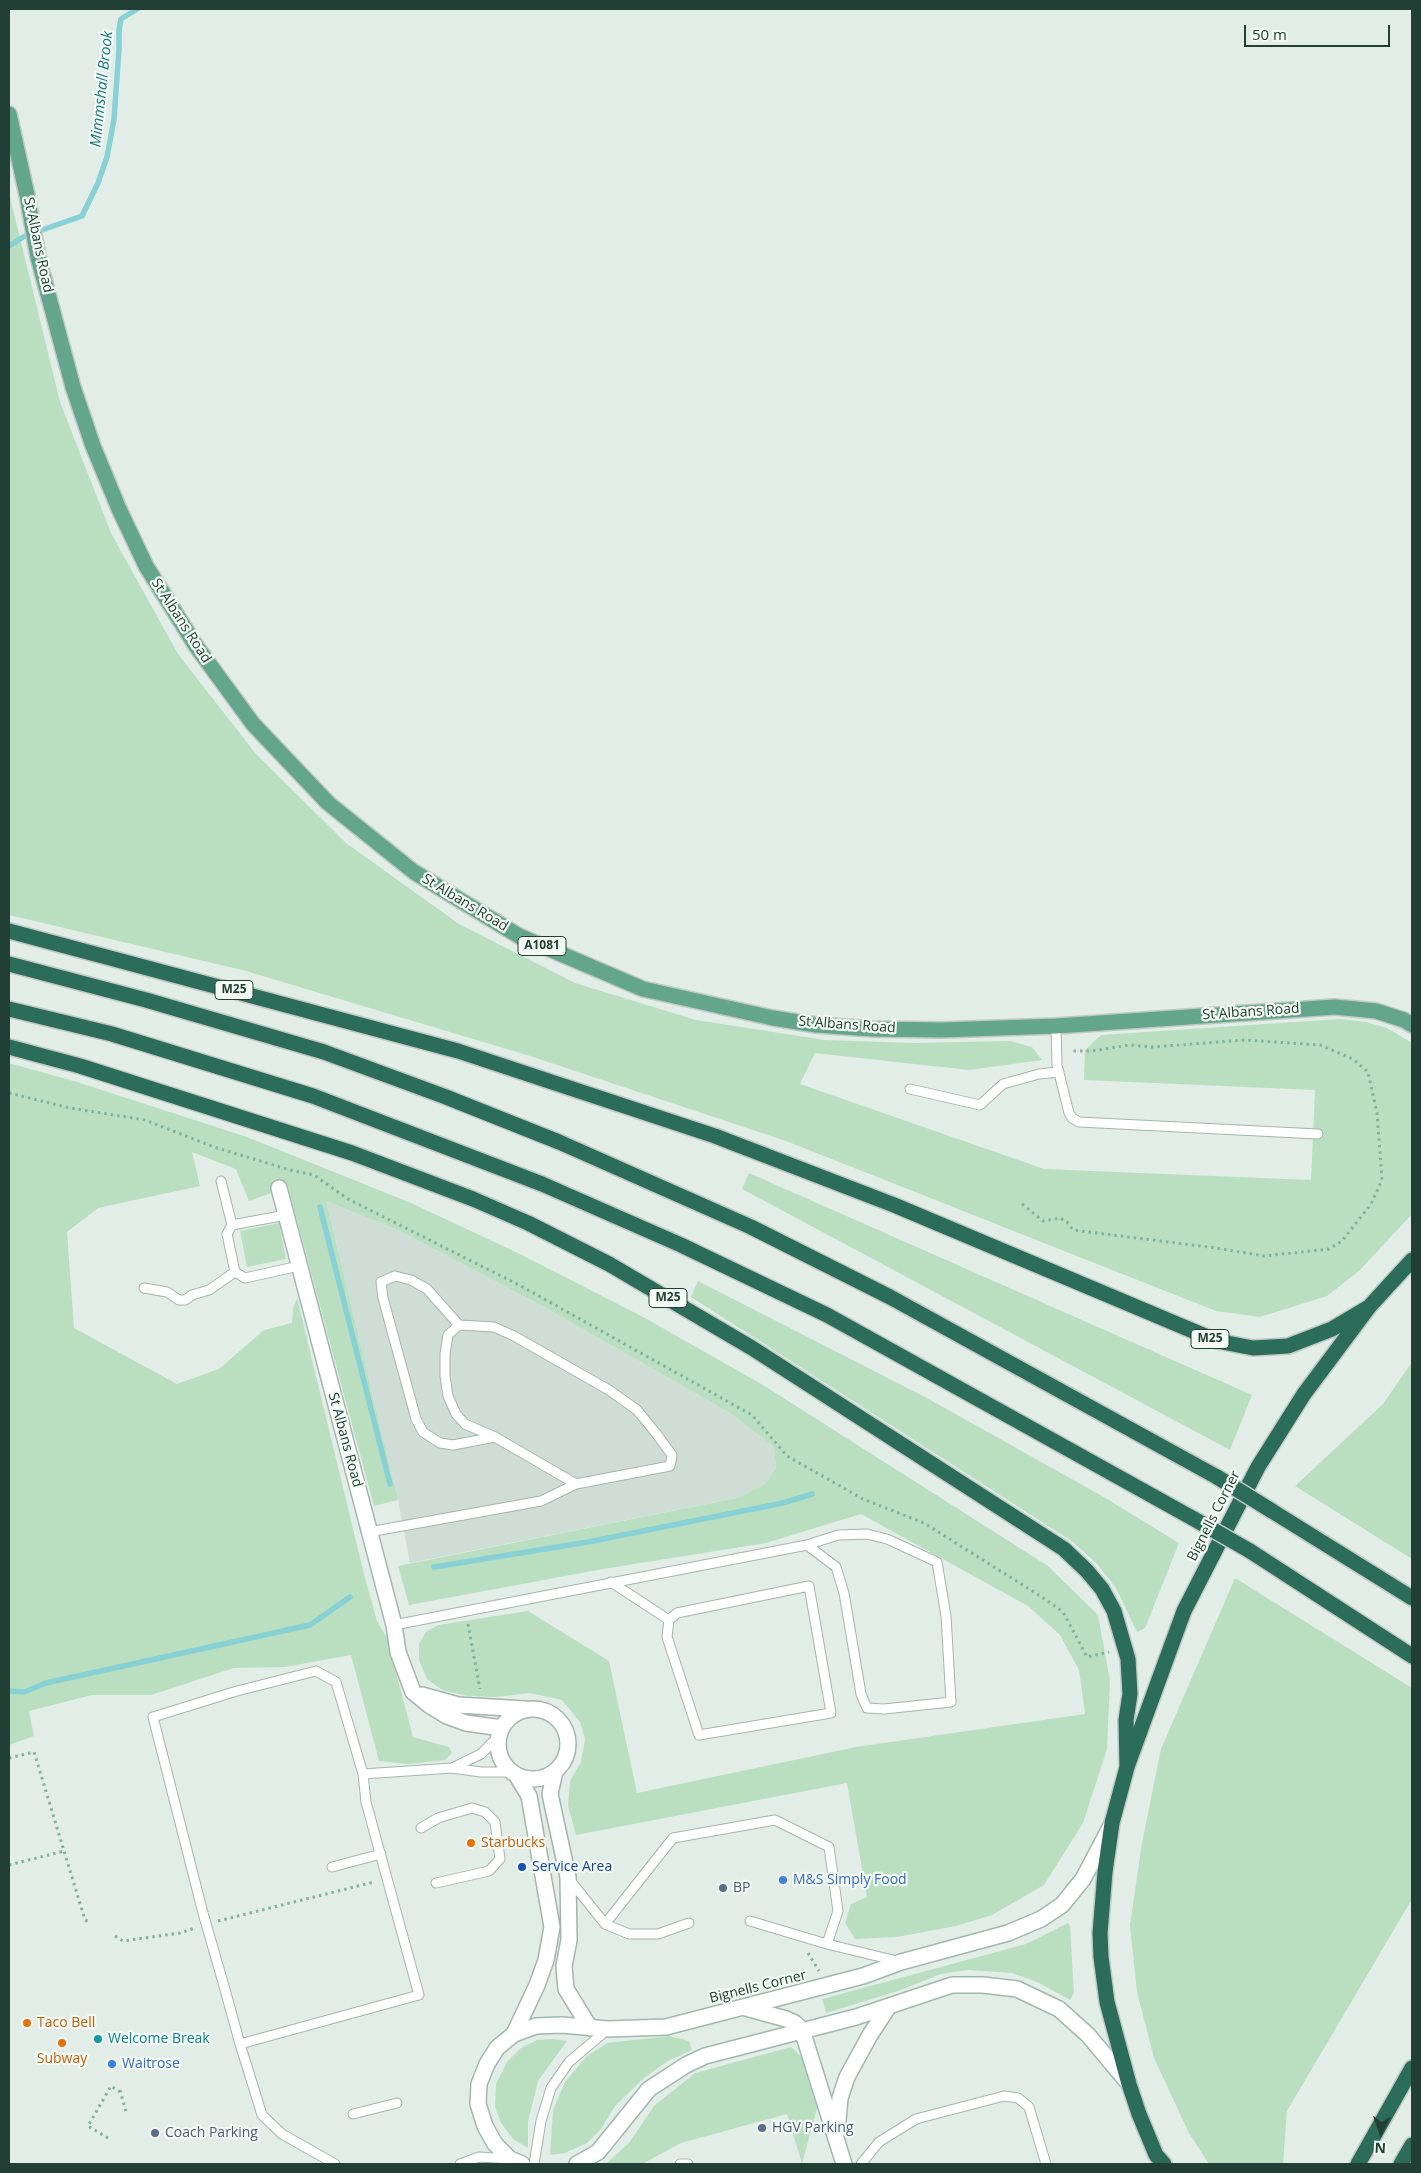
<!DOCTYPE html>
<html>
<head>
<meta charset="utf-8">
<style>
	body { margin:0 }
	#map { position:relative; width:1421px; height:2173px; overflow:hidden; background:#e2ede7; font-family:"Open Sans",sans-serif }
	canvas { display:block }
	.frame { position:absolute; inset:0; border:10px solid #213f34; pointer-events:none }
	.north { position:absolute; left:1356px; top:2108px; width:50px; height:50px; -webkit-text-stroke:4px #f3f9f5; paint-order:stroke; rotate:183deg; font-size:14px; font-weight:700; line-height:20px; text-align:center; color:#213f34 }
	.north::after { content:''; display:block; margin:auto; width:18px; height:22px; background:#213f34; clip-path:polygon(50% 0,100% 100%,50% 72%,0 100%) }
	.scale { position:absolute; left:1244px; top:25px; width:146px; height:22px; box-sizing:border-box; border:2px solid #213f34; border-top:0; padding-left:6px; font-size:15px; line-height:18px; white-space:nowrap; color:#213f34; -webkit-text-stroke:4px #f3f9f5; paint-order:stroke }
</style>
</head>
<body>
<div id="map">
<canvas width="1421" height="2173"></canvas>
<div class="frame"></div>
<div class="north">N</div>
<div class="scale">50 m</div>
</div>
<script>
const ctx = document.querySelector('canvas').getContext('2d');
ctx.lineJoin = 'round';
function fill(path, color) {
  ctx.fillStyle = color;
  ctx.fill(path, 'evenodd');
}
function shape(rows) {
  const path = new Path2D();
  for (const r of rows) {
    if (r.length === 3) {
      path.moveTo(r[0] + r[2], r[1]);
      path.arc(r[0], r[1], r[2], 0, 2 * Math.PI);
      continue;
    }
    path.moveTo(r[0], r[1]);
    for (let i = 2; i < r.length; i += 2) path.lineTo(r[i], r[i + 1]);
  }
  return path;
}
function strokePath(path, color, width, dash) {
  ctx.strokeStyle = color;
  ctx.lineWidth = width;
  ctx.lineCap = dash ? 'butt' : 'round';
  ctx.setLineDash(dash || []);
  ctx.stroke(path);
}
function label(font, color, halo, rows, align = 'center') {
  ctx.font = font + ' "Open Sans",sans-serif';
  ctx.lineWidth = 4.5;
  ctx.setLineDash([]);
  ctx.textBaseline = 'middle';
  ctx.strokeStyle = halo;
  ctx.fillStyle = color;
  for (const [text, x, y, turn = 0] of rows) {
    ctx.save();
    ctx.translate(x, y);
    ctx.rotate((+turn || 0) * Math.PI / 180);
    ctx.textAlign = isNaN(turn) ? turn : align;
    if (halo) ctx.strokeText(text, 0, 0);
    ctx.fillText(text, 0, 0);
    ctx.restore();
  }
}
const built = shape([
	[326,1201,400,1231,544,1307,730,1413,774,1447,776,1468,765,1484,737,1498,410,1563,398,1500]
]);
const green = shape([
	[9,193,60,402,111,533,178,654,256,754,346,843,459,924,575,983,696,1020,825,1040,914,1043,1010,1041,1032,1047,1042,1060,969,1070,815,1053,800,1084,1044,1169,1311,1180,1315,1090,1084,1080,1085,1050,1101,1035,1340,1019,1366,1022,1387,1028,1412,1043,1412,1214,1359,1271,1327,1296,1260,1317,1216,1311,786,1141,530,1056,246,971,9,915],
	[9,1063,77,1082,247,1137,411,1203,520,1254,645,1318,763,1385,1048,1566,1098,1615,1110,1681,1107,1749,1083,1823,1044,1885,992,1915,956,1926,897,1937,855,1939,845,1923,851,1904,867,1897,847,1783,576,1835,568,1806,570,1781,581,1762,585,1739,580,1722,562,1700,530,1693,495,1697,467,1696,442,1690,427,1679,419,1660,419,1644,426,1632,438,1625,528,1611,609,1661,637,1793,856,1747,1085,1714,1079,1670,1060,1635,1028,1606,861,1514,766,1543,603,1569,409,1605,398,1566,737,1498,765,1484,776,1468,774,1447,730,1413,544,1307,400,1231,326,1201,398,1500,374,1506,288,1187,249,1201,236,1169,192,1152,200,1186,98,1208,67,1232,74,1328,177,1384,219,1369,264,1330,292,1323,293,1309,297,1298,364,1574,377,1621,387,1638,413,1737,449,1747,452,1753,445,1760,408,1764,379,1761,351,1655,285,1667,234,1668,151,1695,92,1695,29,1711,34,1736,9,1745],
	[749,1173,1252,1395,1230,1450,742,1189],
	[279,1223,286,1259,247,1267,240,1231],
	[698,1281,925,1397,1102,1496,1179,1543,1145,1628,1137,1632,1116,1588,1097,1564,1073,1542,691,1297],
	[1412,1362,1412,1559,1295,1486,1383,1404],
	[1235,1578,1412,1688,1412,1899,1287,2111,1283,2164,1209,2164,1189,2133,1154,2058,1137,1992,1130,1925,1142,1843,1161,1749],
	[1068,1923,1070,1926,1074,1993,1070,2000,1039,1983,1012,1973,968,1970,941,1974,898,1991,826,2013,822,1999,1026,1944],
	[670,2036,689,2041,692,2050,668,2061,644,2078,615,2106,601,2129,587,2143,565,2153,550,2155,553,2110,565,2082,586,2057,607,2043],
	[552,2039,567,2041,538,2081,528,2122,528,2148,513,2139,501,2123,495,2107,496,2084,507,2062,521,2048,537,2040],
	[791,2047,801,2056,817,2108,802,2164,787,2114,681,2143,642,2164,606,2164,629,2143,654,2106,695,2073]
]);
const stream = shape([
	[9,246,25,236,82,216,98,183,107,157,114,119,119,49,119,30,121,19,137,9],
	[320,1207,390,1484],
	[434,1567,588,1542,783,1503,812,1494],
	[9,1691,24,1692,46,1683,310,1625,350,1597]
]);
const path = shape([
	[9,1093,70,1108,145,1120,214,1147,290,1170,314,1175,348,1199,519,1285,752,1415,787,1456,863,1499,924,1523,1045,1599,1063,1612,1087,1657,1109,1652],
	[1022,1204,1043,1221,1060,1218,1067,1222,1073,1230,1216,1248,1264,1256,1329,1249,1342,1241,1371,1204,1382,1180,1377,1113,1368,1072,1353,1059,1320,1045,1245,1040,1152,1047,1130,1045,1091,1051,1070,1051],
	[468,1624,480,1689],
	[9,1758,34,1752,85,1920,90,1922],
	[9,1865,64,1851],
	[218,1921,374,1882],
	[115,1936,123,1941,180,1933,195,1928],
	[808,1953,819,1971],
	[120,2090,126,2112],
	[108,2138,88,2126,111,2086,120,2092]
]);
const lane = shape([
	[1056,1026,1057,1065,1069,1113,1072,1118,1079,1122,1318,1134],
	[910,1089,980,1105,1003,1084,1039,1074,1059,1072],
	[221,1181,232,1225],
	[286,1215,232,1225,227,1234,235,1272,245,1278,299,1266],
	[144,1288,167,1292,179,1300,185,1300,192,1295,209,1290,235,1272],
	[459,1325,427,1289,411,1280,395,1276,381,1282,383,1298,416,1419,423,1432,440,1443,453,1445,495,1437],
	[369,1532,541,1501,576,1484,670,1466,672,1455,655,1432,637,1410,609,1390,514,1336,494,1327,459,1325,448,1335,445,1354,445,1376,448,1396,456,1414,465,1424,495,1437,576,1484],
	[611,1582,669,1620],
	[809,1586,831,1713,699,1735,667,1637,669,1620,677,1613,809,1586],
	[394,1625,807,1545,838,1535,867,1534,887,1539,937,1562,946,1616,951,1702,884,1709,867,1708,861,1694,844,1593,836,1567,807,1545],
	[452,1768,481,1754,498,1737],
	[363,1774,452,1768,481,1772,511,1772],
	[421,1828,438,1818,472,1808,485,1812,495,1822,500,1859,489,1871,436,1883],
	[332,1867,381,1854],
	[569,1879,605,1924,629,1934,658,1934,689,1923],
	[750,1921,827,1944,901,1962],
	[605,1924,673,1838,775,1820,829,1847,838,1911,827,1944],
	[240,2044,419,1995,366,1802,363,1774,336,1682,316,1671,237,1691,153,1717,203,1913,224,1986,240,2044,254,2089,262,2115,282,2134,335,2164],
	[353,2114,397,2103],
	[460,2164,479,2157,510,2159],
	[534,2164,541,2121,551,2088,569,2062,608,2029],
	[680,2164,688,2164],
	[861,2164,879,2142,916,2119,1004,2096,1018,2098,1029,2107,1046,2164]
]);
const street = shape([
	[279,1188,394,1625,398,1652,413,1692,429,1705,447,1716,466,1723,502,1728],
	[422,1695,458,1705,525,1709],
	[533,1744,35],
	[555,1771,550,1794,568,1877,569,1940,564,1966,566,1989,590,2028],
	[514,2034,537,1985,546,1960,552,1927,529,1796,517,1776]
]);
const secondary = shape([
	[746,2008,786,2019,795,2023,802,2030,844,2164],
	[837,2131,840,2098,847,2077,870,2035,889,2006],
	[522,2164,510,2159,495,2144,485,2126,478,2104,479,2084,487,2064,497,2048,514,2034,536,2026,562,2025,608,2029,666,2027,863,1976,901,1962,1008,1933,1041,1919,1062,1905,1083,1879,1111,1826],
	[577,2164,598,2152,649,2089,686,2065,705,2056,856,2017,952,1985,983,1985,1017,1989,1059,2009,1088,2035,1129,2084]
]);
const primary = shape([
	[9,114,27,195,38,257,73,387,93,446,119,509,146,566,196,646,253,724,328,803,414,872,519,936,643,989,773,1018,816,1025,872,1029,942,1030,1056,1026,1335,1007,1376,1011,1404,1020,1412,1025]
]);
const highway = shape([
	[9,931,458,1051,715,1136,894,1205,1217,1341,1253,1348,1288,1346,1332,1329,1369,1307],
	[9,964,146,1000,324,1052,446,1097,559,1142,751,1227,890,1297,1217,1477],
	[9,1009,112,1034,313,1096,542,1184,681,1245,827,1315,1194,1519],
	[9,1047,80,1066,352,1153,473,1199,528,1223,609,1264,752,1348,1064,1549,1087,1571,1102,1589,1114,1611,1128,1659,1130,1694,1126,1720,1127,1767],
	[1272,1511,1412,1598],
	[1250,1551,1412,1656],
	[1164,2164,1156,2155,1139,2114,1129,2084,1107,2002,1101,1957,1100,1933,1105,1872,1112,1823,1127,1767,1184,1611,1258,1467,1304,1394,1369,1307,1412,1260],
	[1358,2164,1412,2068],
	[1401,2164,1412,2145]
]);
const highwayBridge = shape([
	[1217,1477,1272,1511],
	[1194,1519,1250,1551]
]);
const markers = [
	[471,1843,5,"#e8710a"],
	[522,1867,5,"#1a4fb4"],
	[783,1880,5,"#3f7fe0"],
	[723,1888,5,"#5c6f8a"],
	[27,2023,5,"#e8710a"],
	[98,2039,5,"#0f9aa8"],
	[62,2043,5,"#e8710a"],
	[112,2064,5,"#3f7fe0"],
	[762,2128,5,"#5c6f8a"],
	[155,2133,5,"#5c6f8a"]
];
const shields = [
	[542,946,48],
	[234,990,38],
	[668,1298,38],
	[1210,1339,38]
];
const shieldNames = [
	["A1081",542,946],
	["M25",234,990],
	["M25",668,1298],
	["M25",1210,1339]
];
const streetNames = [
	["St Albans Road",38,245,78],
	["St Albans Road",181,621,57],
	["St Albans Road",465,903,31],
	["St Albans Road",1251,1012,-4],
	["St Albans Road",847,1025,4],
	["St Albans Road",345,1440,75],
	["Bignells Corner",1214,1516,-63],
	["Bignells Corner",758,1987,-14]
];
const foodNames = [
	["Starbucks",481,1843],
	["Taco Bell",37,2023],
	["Subway",62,2059,"center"]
];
const transitNames = [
	["Service Area",532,1867]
];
const shopNames = [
	["M&S Simply Food",793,1880],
	["Waitrose",122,2064]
];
const serviceNames = [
	["BP",733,1888],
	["HGV Parking",772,2128],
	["Coach Parking",165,2133]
];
const cultureNames = [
	["Welcome Break",108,2039]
];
const waterNames = [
	["Mimmshall Brook",102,89,-84]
];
fill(built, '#d0ddd6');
fill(green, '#badfc0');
strokePath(stream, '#87d1d5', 5.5);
strokePath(lane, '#a4b5ae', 11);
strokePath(street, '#a4b5ae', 18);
strokePath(secondary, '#a0b9ae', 18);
strokePath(primary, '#c1c9c6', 18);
strokePath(highway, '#c1c9c6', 18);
strokePath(path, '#81b29e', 3, [2.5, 4]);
strokePath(lane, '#fff', 9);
strokePath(street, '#fff', 15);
strokePath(secondary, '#fff', 15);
strokePath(primary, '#64a58d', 15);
strokePath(highway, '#2b6d58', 15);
strokePath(highwayBridge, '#c1c9c6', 18, []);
strokePath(highwayBridge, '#2b6d58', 15);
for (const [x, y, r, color] of markers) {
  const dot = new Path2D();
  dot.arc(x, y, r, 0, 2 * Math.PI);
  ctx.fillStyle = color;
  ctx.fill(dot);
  strokePath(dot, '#f3f9f5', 2);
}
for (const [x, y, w] of shields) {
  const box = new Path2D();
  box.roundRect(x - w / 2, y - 9.5, w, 19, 4);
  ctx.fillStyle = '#f3f9f5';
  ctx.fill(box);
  strokePath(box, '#213f34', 1);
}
label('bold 12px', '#213f34', null, shieldNames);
label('14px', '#213f34', '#f3f9f5', streetNames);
label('14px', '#c56008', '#f3f9f5', foodNames, 'left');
label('14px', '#164399', '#f3f9f5', transitNames, 'left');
label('14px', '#366cbe', '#f3f9f5', shopNames, 'left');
label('14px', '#4e5e75', '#f3f9f5', serviceNames, 'left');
label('14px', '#0d838f', '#f3f9f5', cultureNames, 'left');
label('italic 15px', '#18787e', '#f3f9f5', waterNames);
</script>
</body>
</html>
